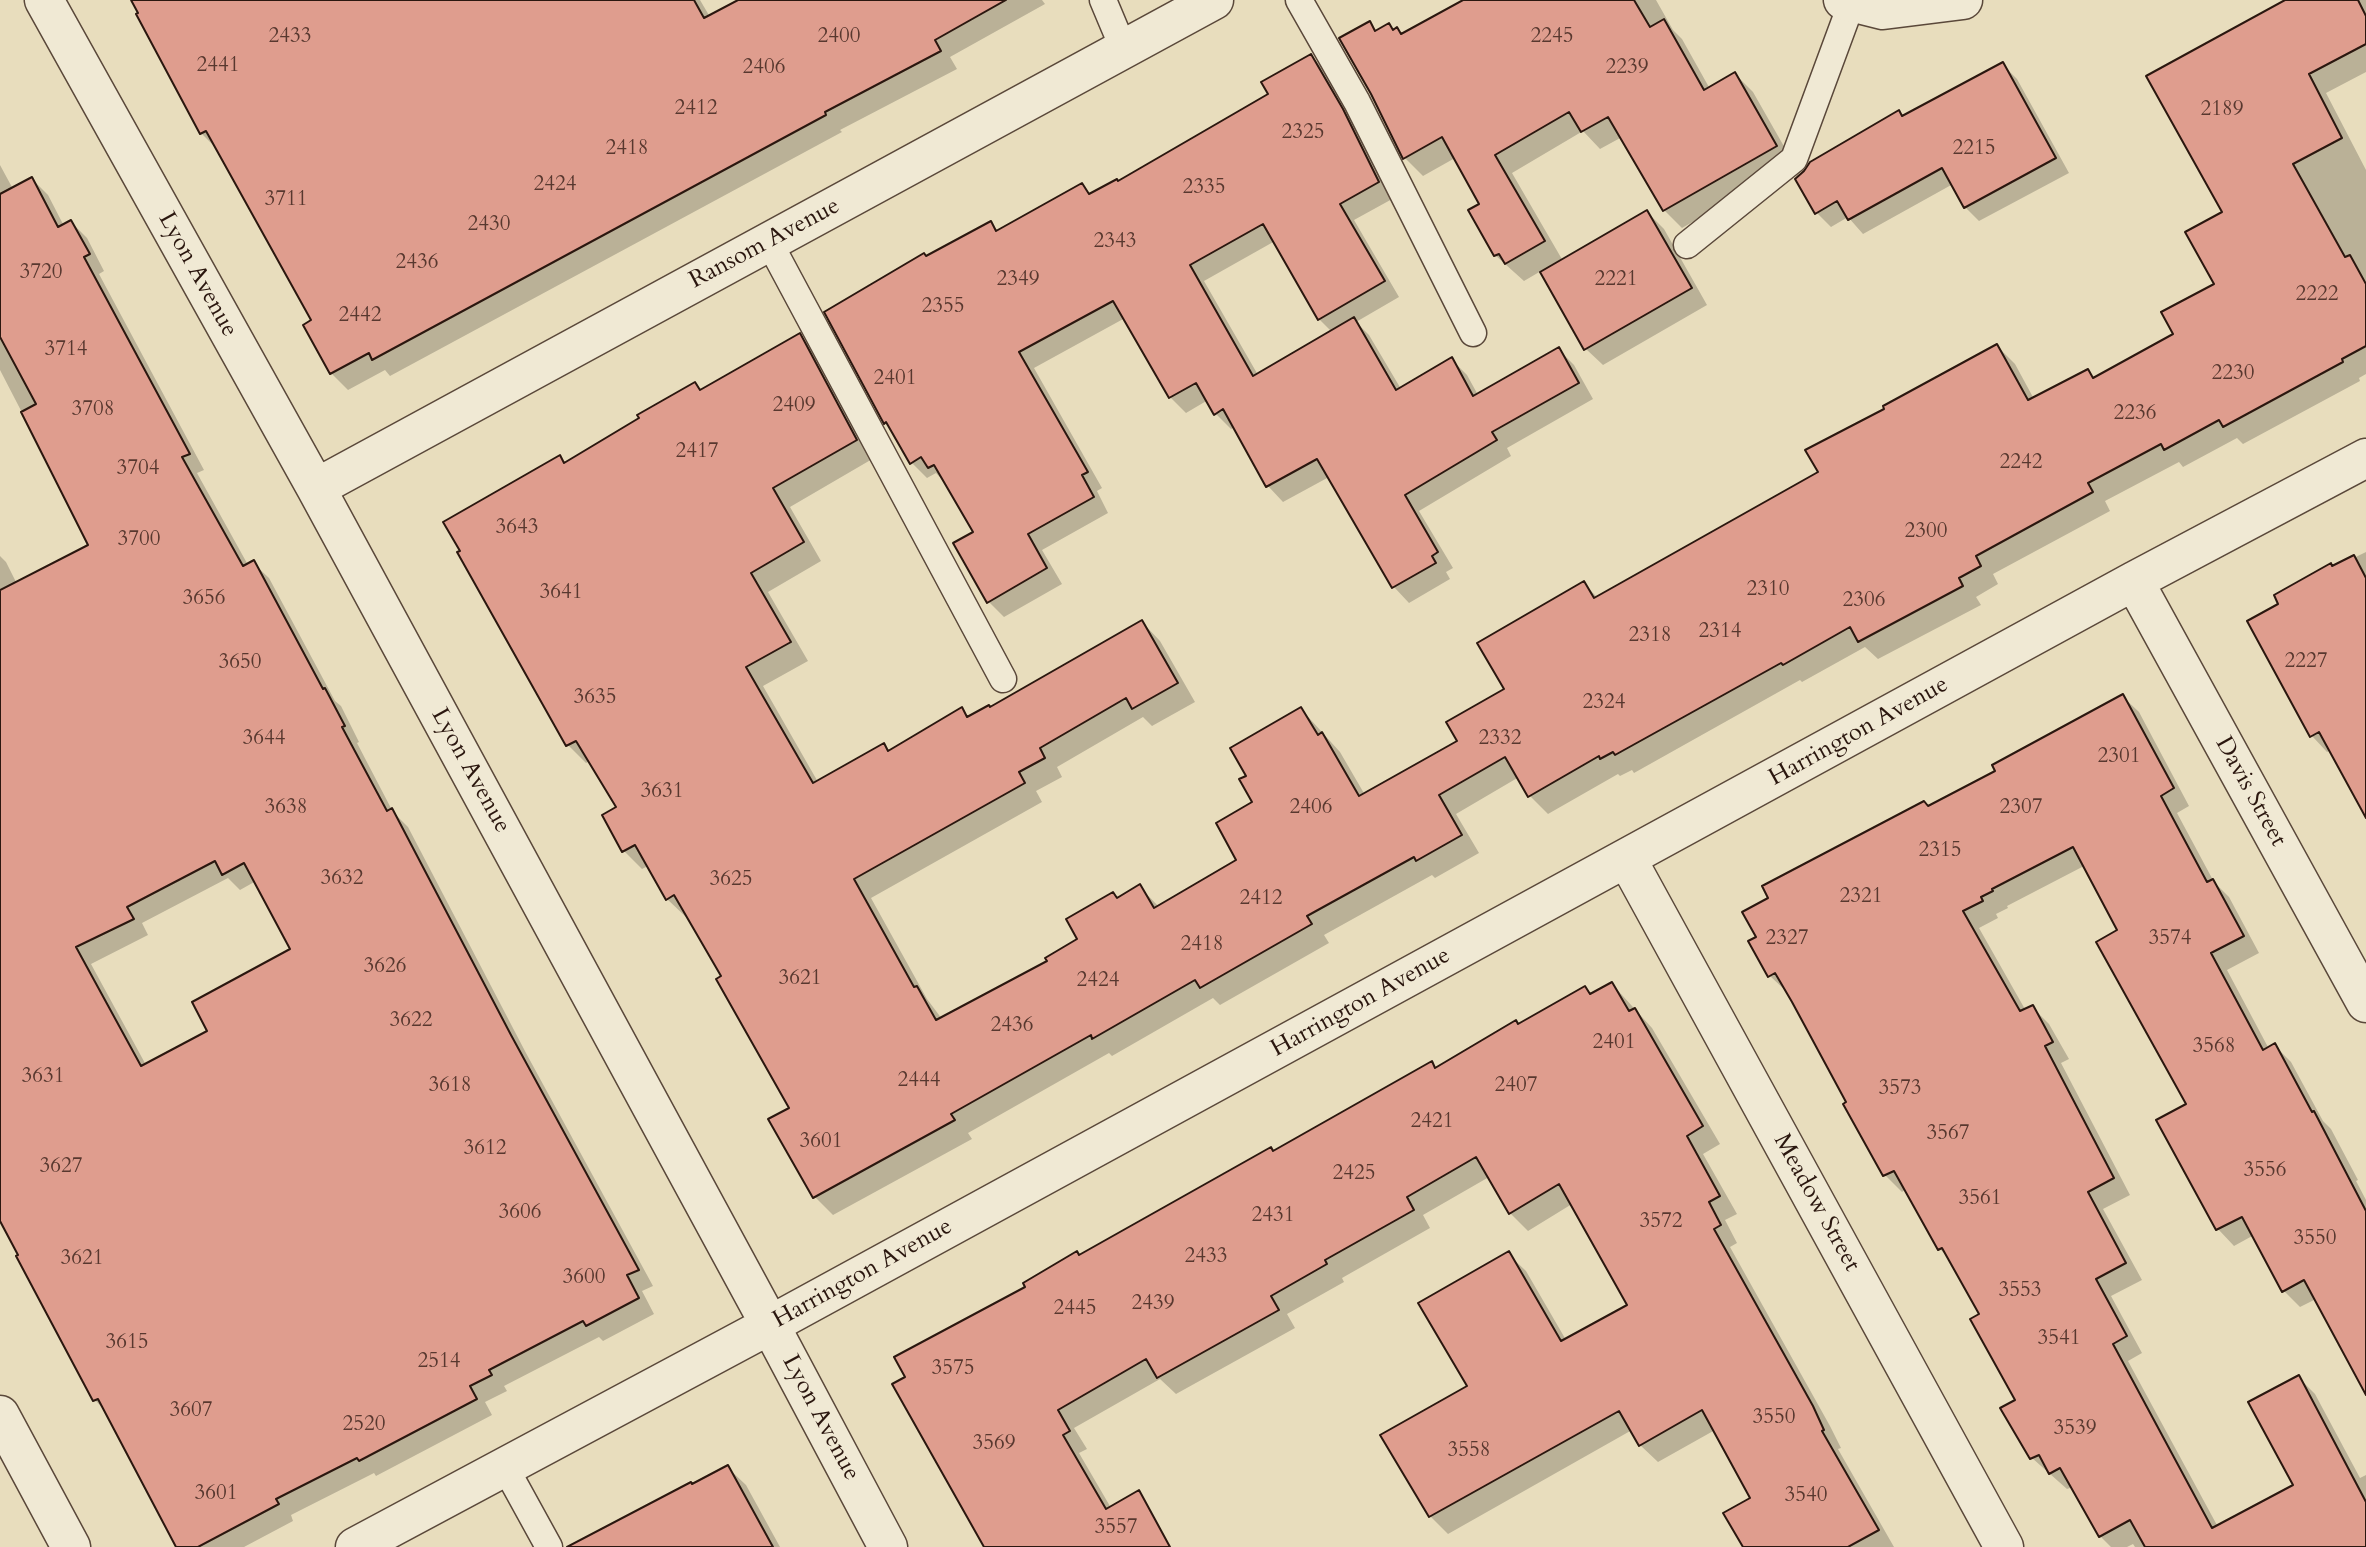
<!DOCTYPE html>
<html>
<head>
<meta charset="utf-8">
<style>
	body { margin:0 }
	canvas { display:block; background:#e8ddbd }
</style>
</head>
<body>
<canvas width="2366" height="1547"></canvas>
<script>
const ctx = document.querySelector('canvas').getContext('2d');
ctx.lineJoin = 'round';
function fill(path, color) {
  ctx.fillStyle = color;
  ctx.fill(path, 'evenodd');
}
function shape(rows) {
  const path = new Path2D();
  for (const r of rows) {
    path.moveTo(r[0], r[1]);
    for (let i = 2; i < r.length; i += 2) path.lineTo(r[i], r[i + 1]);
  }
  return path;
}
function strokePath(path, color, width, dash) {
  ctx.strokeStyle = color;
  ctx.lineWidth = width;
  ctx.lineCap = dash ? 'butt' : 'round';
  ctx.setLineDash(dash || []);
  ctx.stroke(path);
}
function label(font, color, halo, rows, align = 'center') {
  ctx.font = font + ' Cardo,serif';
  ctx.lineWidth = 5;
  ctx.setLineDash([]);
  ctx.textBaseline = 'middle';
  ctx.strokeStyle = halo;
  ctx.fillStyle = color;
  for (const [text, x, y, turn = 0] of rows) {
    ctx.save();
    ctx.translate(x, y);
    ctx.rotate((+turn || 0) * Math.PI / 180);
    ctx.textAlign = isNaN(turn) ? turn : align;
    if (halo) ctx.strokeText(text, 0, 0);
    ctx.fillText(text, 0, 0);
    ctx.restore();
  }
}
const shadow = shape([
	[133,0,700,0,710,17,742,0,1042,0,1045,4,950,57,957,69,840,130,842,132,390,376,385,370,348,390,331,373,313,321,218,150,201,133],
	[1466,0,1656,0,1673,30,1682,39,1710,89,1735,74,1753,92,1794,164,1682,228,1664,210,1622,137,1600,149,1583,131,1512,173,1563,261,1647,212,1664,229,1707,305,1603,365,1586,349,1541,271,1524,281,1495,255,1482,204,1455,158,1423,176,1405,158,1372,93,1369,23,1377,31,1388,25,1403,35],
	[2287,0,2366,0,2366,72,2326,93,2366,170,2366,374,2359,378,2360,381,2243,444,2237,438,2183,467,2179,462,2105,501,2110,511,1993,574,1998,584,1976,597,1981,605,1878,659,1865,647,1802,682,1800,680,1634,773,1632,770,1620,776,1618,774,1548,814,1530,796,1519,777,1456,814,1479,853,1435,878,1432,875,1324,935,1329,943,1220,1005,1213,998,1112,1056,1109,1053,968,1133,972,1139,833,1215,815,1197,791,1109,723,977,688,916,686,917,667,899,648,866,642,869,624,851,618,808,590,761,586,763,568,745,560,458,566,464,695,384,702,391,800,335,818,353,874,458,790,507,821,561,768,592,808,661,763,686,818,782,884,745,890,752,961,710,970,718,991,709,1142,622,1160,641,1195,702,1152,726,1143,717,1057,767,1062,777,1036,791,1042,802,871,898,927,999,942,1019,1050,962,1079,940,1118,899,1139,886,1159,907,1238,860,1255,802,1248,776,1301,709,1340,752,1365,795,1460,742,1506,690,1583,583,1598,598,1820,473,1887,410,1997,346,2015,364,2034,399,2087,371,2095,379,2175,335,2216,284,2224,213],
	[1311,56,1327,72,1394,198,1354,220,1399,297,1356,322,1369,335,1401,389,1451,359,1467,375,1478,395,1558,349,1574,365,1593,399,1507,448,1511,456,1419,511,1453,568,1446,572,1450,579,1409,603,1394,587,1329,477,1283,502,1268,486,1235,427,1231,429,1215,413,1208,400,1186,413,1170,397,1125,318,1034,368,1102,488,1097,491,1108,513,1042,550,1062,584,1004,617,989,602,975,532,945,483,936,473,927,478,912,463,892,430,886,423,826,312,990,223,999,232,1082,186,1091,195,1118,182,1270,95],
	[1275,241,1319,319,1332,332,1258,375,1204,281],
	[2002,64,2017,79,2069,173,1979,221,1965,207,1953,184,1863,234,1848,217,1831,227,1817,213,1899,112,1904,117],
	[0,165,13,189,32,179,48,195,64,226,71,222,87,238,104,271,99,274,204,470,197,473,248,565,253,563,269,578,335,701,341,706,359,742,357,743,393,812,408,827,526,1053,653,1286,642,1291,654,1314,603,1341,599,1337,504,1386,507,1391,485,1402,492,1415,376,1476,374,1473,291,1515,293,1521,244,1547,178,1547,107,1413,95,1400,0,1219,0,556,6,562,17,584,91,546,0,370],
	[228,878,240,890,256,881,292,950,209,1032,146,1065,91,964,148,935,142,923],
	[2366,552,2366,816,2331,750,2327,752,2312,736,2281,605,2333,568],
	[2122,696,2139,712,2189,806,2177,813,2214,882,2229,897,2259,953,2227,970,2269,1049,2275,1046,2291,1062,2323,1121,2331,1129,2358,1180,2356,1181,2366,1200,2366,1357,2316,1299,2300,1307,2284,1291,2254,1235,2234,1246,2218,1229,2159,1121,2188,1105,2119,931,2084,866,2007,906,2008,908,1996,914,1998,918,1979,928,2026,1011,2032,1007,2049,1024,2069,1059,2061,1063,2130,1195,2103,1209,2142,1280,2111,1296,2142,1353,2128,1361,2218,1527,2295,1486,2298,1377,2315,1394,2360,1478,2366,1475,2366,1547,2135,1547,2133,1544,2127,1547,2111,1547,2100,1536,2073,1487,2067,1489,2032,1458,2017,1401,1981,1315,1951,1260,1940,1249,1906,1189,1902,1192,1885,1175,1787,992,1770,976,1929,807,1998,772],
	[1612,984,1652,1028,1720,1144,1703,1154,1737,1214,1725,1220,1737,1243,1730,1247,1830,1426,1841,1448,1838,1449,1894,1547,1745,1547,1753,1499,1715,1430,1658,1462,1640,1445,1632,1430,1448,1534,1430,1516,1508,1254,1526,1271,1566,1340,1629,1306,1572,1204,1528,1231,1510,1213,1489,1177,1423,1215,1430,1228,1342,1278,1344,1282,1287,1314,1295,1328,1176,1394,1160,1379,1074,1428,1087,1449,1079,1453,1114,1513,1048,1547,986,1547,1080,1257,1274,1153,1431,1064,1437,1069,1585,988,1592,995],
	[727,1467,746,1485,780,1547,595,1547]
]);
const building = shape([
	[131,0,694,0,704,18,738,0,1006,0,935,40,941,51,825,112,826,115,372,360,369,353,330,374,303,325,311,320,206,131,200,134,136,14,138,13,131,0],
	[1463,0,1634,0,1650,27,1664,19,1704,90,1735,72,1777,146,1663,211,1608,117,1581,132,1569,112,1495,155,1545,241,1505,264,1499,254,1494,256,1468,210,1479,204,1442,137,1403,159,1371,94,1339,38,1370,21,1375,31,1389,23,1393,30,1397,27,1401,34,1463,0],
	[2285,0,2358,0,2366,16,2366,44,2309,74,2342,138,2293,164,2345,257,2350,255,2366,284,2366,346,2342,359,2343,362,2223,427,2219,420,2164,450,2161,444,2088,483,2093,492,1976,556,1981,566,1959,578,1963,586,1858,642,1850,627,1783,665,1781,663,1615,755,1613,752,1600,759,1599,756,1528,797,1505,757,1439,795,1462,835,1416,861,1414,857,1307,916,1312,924,1200,988,1195,980,1092,1039,1091,1035,951,1114,955,1120,813,1198,768,1119,789,1108,716,979,721,976,674,895,666,900,635,845,622,852,602,815,616,807,576,741,566,746,457,552,460,551,443,522,560,455,564,463,639,418,637,415,695,382,700,390,800,333,857,440,773,488,804,542,751,573,791,642,746,667,813,783,884,743,888,751,962,707,967,717,989,705,990,707,1142,620,1178,683,1132,709,1126,698,1040,748,1045,758,1019,772,1025,783,854,879,914,987,917,986,936,1020,1047,961,1045,958,1077,939,1066,919,1113,892,1117,898,1140,884,1154,908,1236,860,1216,823,1252,802,1239,779,1246,776,1230,748,1301,707,1318,735,1322,732,1359,796,1457,741,1446,722,1504,689,1477,643,1584,581,1594,598,1818,472,1805,450,1884,409,1883,406,1997,344,2028,400,2088,369,2093,378,2173,334,2161,312,2214,284,2185,232,2222,212,2146,76,2285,0],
	[1311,54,1343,109,1379,182,1340,204,1385,281,1318,320,1263,224,1190,265,1253,376,1354,317,1396,390,1452,357,1473,396,1559,347,1579,383,1492,432,1497,440,1405,495,1438,552,1432,556,1436,563,1392,588,1317,459,1266,487,1223,409,1214,415,1196,383,1169,398,1113,301,1019,352,1088,472,1082,475,1094,497,1028,534,1047,568,987,603,953,543,973,532,934,465,928,468,921,457,910,464,886,422,884,424,824,312,924,253,926,256,991,221,996,231,1082,183,1089,194,1117,179,1118,181,1268,94,1261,82,1311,54],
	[2003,62,2056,158,1964,208,1942,168,1848,220,1837,201,1815,214,1795,179,1804,171,1810,162,1899,110,1902,116,2003,62],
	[32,177,58,227,71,220,90,254,84,257,190,454,182,457,243,566,254,560,323,689,325,688,345,726,342,727,387,811,392,808,511,1035,639,1270,627,1275,639,1298,586,1326,583,1321,489,1370,492,1375,470,1386,477,1399,359,1461,357,1458,276,1499,279,1504,198,1547,176,1547,98,1399,93,1401,16,1256,18,1255,0,1221,0,590,88,545,21,412,36,404,0,337,0,194,32,177],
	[215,861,222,875,244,863,290,949,192,1002,207,1031,141,1066,76,947,134,919,127,907,215,861],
	[1647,210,1692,288,1584,350,1540,272,1647,210],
	[2354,555,2366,578,2366,818,2319,732,2310,737,2247,621,2278,604,2274,595,2331,563,2332,566,2354,555],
	[2123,694,2174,788,2161,796,2207,882,2213,879,2244,936,2211,953,2263,1050,2275,1043,2312,1112,2314,1111,2366,1211,2366,1395,2304,1280,2282,1292,2242,1217,2216,1230,2156,1120,2186,1104,2096,942,2117,930,2073,847,1992,889,1993,891,1981,897,1983,901,1963,911,2020,1011,2033,1005,2053,1042,2045,1046,2114,1178,2088,1192,2126,1263,2096,1279,2127,1336,2113,1344,2212,1528,2293,1485,2248,1402,2299,1375,2366,1502,2366,1547,2145,1547,2130,1520,2099,1537,2060,1468,2049,1474,2039,1455,2030,1459,2000,1408,2015,1400,1970,1319,1979,1314,1942,1248,1938,1250,1894,1171,1883,1176,1843,1104,1846,1102,1792,1002,1775,973,1768,977,1748,941,1756,937,1742,912,1768,898,1762,886,1924,801,1928,806,1995,771,1992,765,2123,694],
	[1612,982,1629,1011,1635,1008,1703,1126,1687,1136,1720,1196,1709,1202,1721,1225,1714,1229,1813,1406,1824,1430,1822,1431,1879,1530,1848,1547,1743,1547,1723,1513,1750,1498,1702,1410,1639,1446,1619,1411,1429,1517,1380,1435,1467,1386,1418,1303,1509,1251,1561,1341,1627,1305,1559,1184,1509,1214,1476,1157,1407,1197,1414,1210,1325,1260,1327,1264,1271,1296,1279,1310,1157,1378,1146,1359,1058,1410,1070,1431,1063,1435,1106,1509,1139,1490,1170,1547,984,1547,892,1384,905,1377,894,1357,1025,1287,1023,1283,1077,1251,1079,1255,1271,1147,1273,1151,1432,1061,1435,1068,1516,1020,1518,1024,1585,986,1590,994,1612,982],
	[728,1465,773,1547,567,1547,691,1482,692,1484,728,1465]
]);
const lane = shape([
	[1103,0,1124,50],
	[1299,0,1357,102,1473,333],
	[769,242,1003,679],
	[1687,245,1794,159,1852,2],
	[505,1467,549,1547]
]);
const street = shape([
	[44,0,316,488,770,1325,888,1547],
	[1843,0,1883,10,1963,0],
	[316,488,1214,0],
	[2134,581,2366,1003],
	[1627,859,2004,1547],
	[0,1415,71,1547],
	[355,1547,770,1325,2134,581,2366,458]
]);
const numberNames = [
	["2433",290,37],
	["2400",839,37],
	["2245",1552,37],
	["2441",218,66],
	["2406",764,68],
	["2239",1627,68],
	["2412",696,109],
	["2189",2222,110],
	["2325",1303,133],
	["2418",627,149],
	["2215",1974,149],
	["2424",555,185],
	["2335",1204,188],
	["3711",286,200],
	["2430",489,225],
	["2343",1115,242],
	["2436",417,263],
	["3720",41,273],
	["2349",1018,280],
	["2221",1616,280],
	["2222",2317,295],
	["2355",943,307],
	["2442",360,316],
	["3714",66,350],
	["2230",2233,374],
	["2401",895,379],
	["2409",794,406],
	["3708",93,410],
	["2236",2135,414],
	["2417",697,452],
	["2242",2021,463],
	["3704",138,469],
	["3643",517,528],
	["2300",1926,532],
	["3700",139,540],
	["2310",1768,590],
	["3641",561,593],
	["3656",204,599],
	["2306",1864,601],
	["2314",1720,632],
	["2318",1650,636],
	["2227",2306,662],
	["3650",240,663],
	["3635",595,698],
	["2324",1604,703],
	["3644",264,739],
	["2332",1500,739],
	["2301",2119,757],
	["3631",662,792],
	["3638",286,808],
	["2406",1311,808],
	["2307",2021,808],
	["2315",1940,851],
	["3632",342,879],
	["3625",731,880],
	["2321",1861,897],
	["2412",1261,899],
	["2327",1787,939],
	["3574",2170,939],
	["2418",1202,945],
	["3626",385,967],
	["3621",800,979],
	["2424",1098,981],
	["3622",411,1021],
	["2436",1012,1026],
	["2401",1614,1043],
	["3568",2214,1047],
	["3631",43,1077],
	["2444",919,1081],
	["3618",450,1086],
	["2407",1516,1086],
	["3573",1900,1089],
	["2421",1432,1122],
	["3567",1948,1134],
	["3601",821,1142],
	["3612",485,1149],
	["3627",61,1167],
	["3556",2265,1171],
	["2425",1354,1174],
	["3561",1980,1199],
	["3606",520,1213],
	["2431",1273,1216],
	["3572",1661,1222],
	["3550",2315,1239],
	["2433",1206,1257],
	["3621",82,1259],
	["3600",584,1278],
	["3553",2020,1291],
	["2439",1153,1304],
	["2445",1075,1309],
	["3541",2059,1339],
	["3615",127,1343],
	["2514",439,1362],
	["3575",953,1369],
	["3607",191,1411],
	["3550",1774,1418],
	["2520",364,1425],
	["3539",2075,1429],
	["3569",994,1444],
	["3558",1469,1451],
	["3601",216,1494],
	["3540",1806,1496],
	["3557",1116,1528]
];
const streetNames = [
	["Ransom Avenue",765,244,-28],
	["Lyon Avenue",197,275,61],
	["Harrington Avenue",1859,732,-29],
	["Lyon Avenue",470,771,61],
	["Davis Street",2250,792,61],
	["Harrington Avenue",1361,1003,-29],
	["Meadow Street",1816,1203,61],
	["Harrington Avenue",863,1274,-29],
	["Lyon Avenue",820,1418,62]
];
fill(shadow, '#0003');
fill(building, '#df9d8e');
strokePath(building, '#2b170f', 2);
strokePath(lane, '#5a483a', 29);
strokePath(street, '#5a483a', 41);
strokePath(lane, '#f0e9d4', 26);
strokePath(street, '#f0e9d4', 38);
label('21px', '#58382f', null, numberNames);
label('24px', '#2b170f', '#f0e9d4', streetNames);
</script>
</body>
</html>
